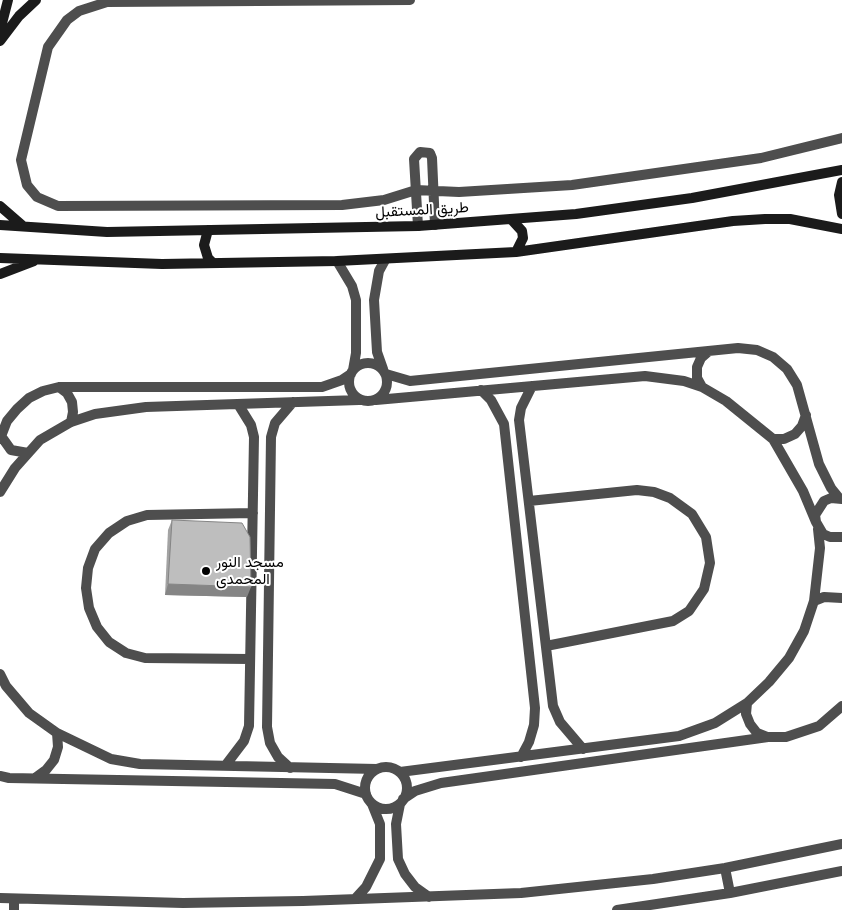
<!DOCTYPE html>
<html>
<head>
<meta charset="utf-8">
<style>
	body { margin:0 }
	canvas { display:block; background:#fff }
</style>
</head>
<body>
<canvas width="842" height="910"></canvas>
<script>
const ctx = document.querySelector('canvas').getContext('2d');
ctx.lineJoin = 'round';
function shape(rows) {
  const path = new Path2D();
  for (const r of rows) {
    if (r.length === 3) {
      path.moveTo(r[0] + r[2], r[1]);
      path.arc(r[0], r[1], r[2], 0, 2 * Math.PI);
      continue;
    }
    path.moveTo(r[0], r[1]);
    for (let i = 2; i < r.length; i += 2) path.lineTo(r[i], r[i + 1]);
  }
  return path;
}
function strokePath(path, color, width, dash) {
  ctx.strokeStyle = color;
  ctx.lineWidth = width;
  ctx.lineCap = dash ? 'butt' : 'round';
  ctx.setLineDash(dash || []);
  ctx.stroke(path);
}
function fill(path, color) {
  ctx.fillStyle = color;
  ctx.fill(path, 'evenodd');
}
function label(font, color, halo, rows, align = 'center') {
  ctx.font = font + ' Inter,Vazirmatn,sans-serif';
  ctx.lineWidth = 4;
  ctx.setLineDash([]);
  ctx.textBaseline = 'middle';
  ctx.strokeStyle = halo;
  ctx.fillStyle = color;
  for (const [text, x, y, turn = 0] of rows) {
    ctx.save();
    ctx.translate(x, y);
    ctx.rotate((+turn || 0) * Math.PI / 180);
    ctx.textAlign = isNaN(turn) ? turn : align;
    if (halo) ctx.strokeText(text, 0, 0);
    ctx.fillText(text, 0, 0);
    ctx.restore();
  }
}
const minor = shape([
	[410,0,107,2,79,11,67,20,48,47,21,160,27,185,37,197,58,206,342,205,384,200,416,190,459,192,572,185,761,158,842,138],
	[418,226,414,159,420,152,430,153,432,158,435,225],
	[337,261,352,286,356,300,356,353,353,370],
	[368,382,19],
	[383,369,377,352,374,300,379,271,385,260],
	[386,374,410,381,738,348,757,350,773,357,787,369,797,385,819,464,831,488,839,498],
	[532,386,521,408,519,420,553,706,560,722,583,749],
	[59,387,67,393,72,402,73,412,71,422],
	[702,387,697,378,697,367,701,358,709,351],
	[481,390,491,400,504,424,535,708,534,725,529,742,521,757],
	[376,400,645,376,684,381,702,387,726,401,773,439,803,491,816,522],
	[1,436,11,450,28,453],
	[0,439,7,421,17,409,29,398,43,391,59,387,322,387,342,380,351,374],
	[773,439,784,439,795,434,802,426,806,415],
	[0,492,15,468,40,440,71,422,95,414,146,407,359,400],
	[842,499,831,498,824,501,815,515,816,522,823,534,830,537,842,537],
	[529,501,637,490,654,492,670,498,692,514,706,537,710,563,704,589,689,611,673,621,546,646],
	[814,601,824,597,842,598],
	[250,659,145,658,126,653,109,642,97,627,89,608,86,588,88,568,95,549,109,533,127,521,147,515,253,513],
	[0,674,6,686,29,713,57,733,111,759,140,764,377,769],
	[747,703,746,714,750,724,757,733,767,737],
	[225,766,244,741,249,726,254,437,251,425,238,404],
	[386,788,21],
	[290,768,278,757,270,743,267,727,271,437,275,423,293,402],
	[400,772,679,736,715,723,747,703,769,682,789,658,804,631,814,601,820,548,818,529],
	[0,776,9,778,335,784,366,794],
	[35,778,46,770,54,760,58,747,57,733],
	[403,799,415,791,441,783,768,737,786,737,819,726,842,706],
	[400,804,396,824,398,859,405,874,415,887,429,897],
	[725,868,730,893],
	[0,898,183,903,303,901,521,893,653,879,725,868,842,844],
	[355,899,366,887,380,859,380,824,372,804],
	[14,910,14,899],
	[617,910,730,893,842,871]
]);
const secondary = shape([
	[0,31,8,0],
	[0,41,19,16,36,0],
	[842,182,839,195,842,214],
	[0,206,23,226],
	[511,219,522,231,523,238,516,252],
	[0,225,107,232,418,226,576,214,692,198,842,170],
	[208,230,204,245,208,258,213,263],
	[0,258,162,264,337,261,516,252,733,221,765,219,790,219,842,229],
	[0,274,34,261]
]);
const wall = shape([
	[172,520,247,597,165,595,168,530]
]);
const shadedWall = shape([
	[168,584,251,587,247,597,165,595]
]);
const building = shape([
	[172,520,242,523,250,537,251,587,168,584,172,520]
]);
const markers = [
	[206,571,5,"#000"]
];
const streetNames = [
	["طريق المستقبل",422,210,-3]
];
const poiNames = [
	["مسجد النور",216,562],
	["المحمدى",216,579]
];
strokePath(minor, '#4e4e4e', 10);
strokePath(secondary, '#1b1b1b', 10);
fill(wall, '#a3a3a3');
fill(shadedWall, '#858585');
fill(building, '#bebebe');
strokePath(building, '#858585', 1);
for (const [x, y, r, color] of markers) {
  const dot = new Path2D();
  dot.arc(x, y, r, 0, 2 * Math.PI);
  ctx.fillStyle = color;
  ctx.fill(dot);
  strokePath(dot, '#fff', 2);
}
label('15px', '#000', '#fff', streetNames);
label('15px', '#000', '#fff', poiNames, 'left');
</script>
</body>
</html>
